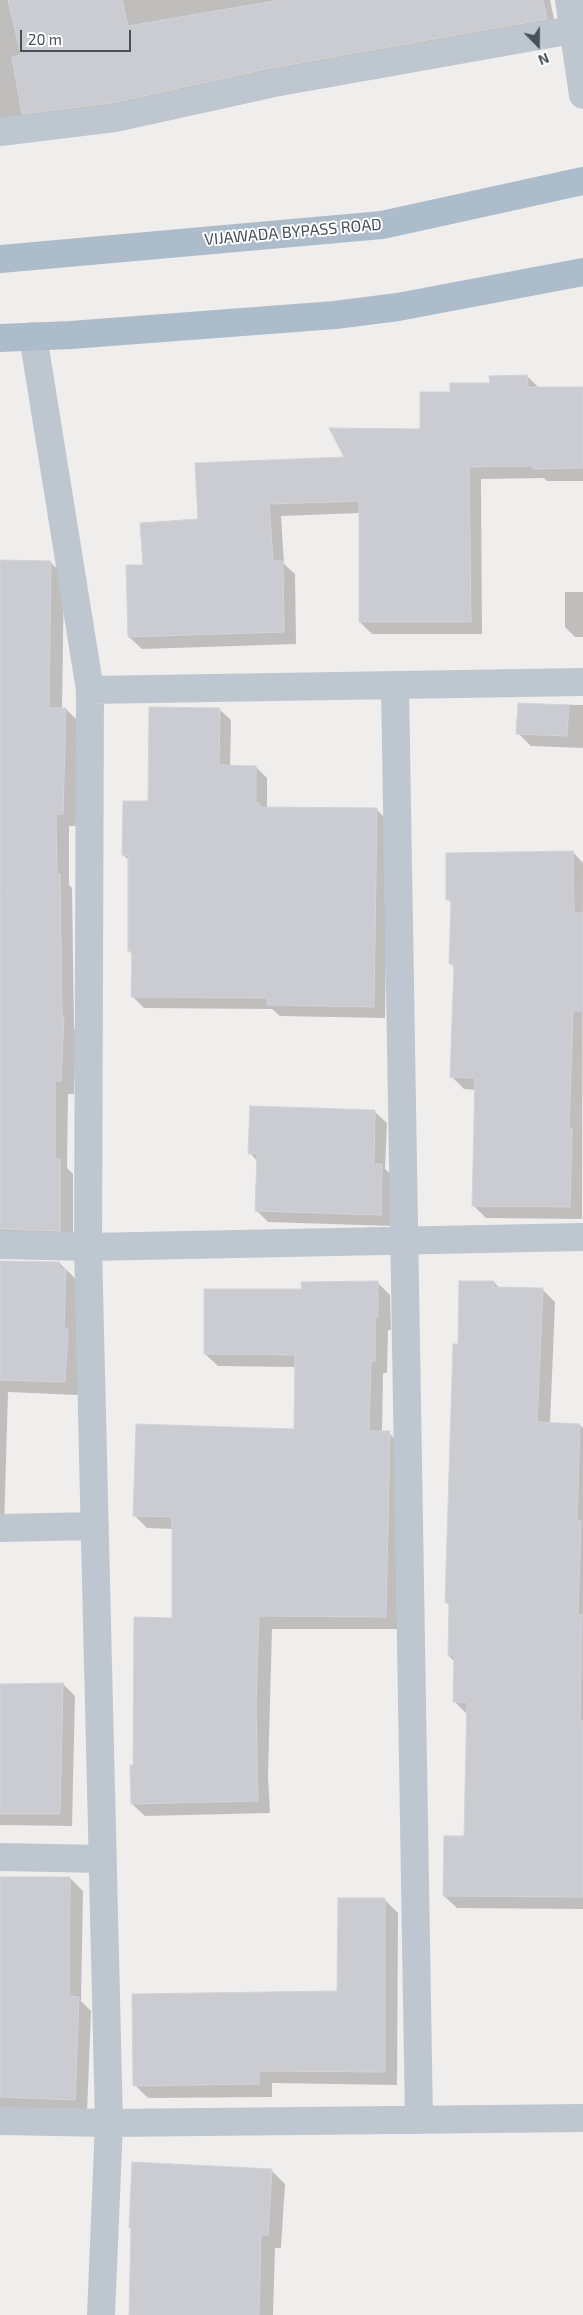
<!DOCTYPE html>
<html>
<head>
<meta charset="utf-8">
<style>
	body { margin:0 }
	#map { position:relative; width:583px; height:2315px; overflow:hidden; background:#f0eded; font-family:"Exo 2",sans-serif }
	canvas { display:block }
	.north { position:absolute; left:513px; top:20px; width:50px; height:50px; -webkit-text-stroke:4px #fff; paint-order:stroke; rotate:158deg; font-size:14px; font-weight:700; line-height:20px; text-align:center; color:#465059 }
	.north::after { content:''; display:block; margin:auto; width:18px; height:22px; background:#465059; clip-path:polygon(50% 0,100% 100%,50% 72%,0 100%) }
	.scale { position:absolute; left:20px; top:30px; width:111px; height:22px; box-sizing:border-box; border:2px solid #465059; border-top:0; padding-left:6px; font-size:15px; line-height:18px; white-space:nowrap; color:#465059; -webkit-text-stroke:4px #fff; paint-order:stroke }
</style>
</head>
<body>
<div id="map">
<canvas width="583" height="2315"></canvas>
<div class="north">N</div>
<div class="scale">20 m</div>
</div>
<script>
const ctx = document.querySelector('canvas').getContext('2d');
ctx.lineJoin = 'round';
function fill(path, color) {
  ctx.fillStyle = color;
  ctx.fill(path, 'evenodd');
}
function shape(rows) {
  const path = new Path2D();
  for (const r of rows) {
    path.moveTo(r[0], r[1]);
    for (let i = 2; i < r.length; i += 2) path.lineTo(r[i], r[i + 1]);
  }
  return path;
}
function strokePath(path, color, width, dash) {
  ctx.strokeStyle = color;
  ctx.lineWidth = width;
  ctx.lineCap = dash ? 'butt' : 'round';
  ctx.setLineDash(dash || []);
  ctx.stroke(path);
}
function label(font, color, halo, rows, align = 'center') {
  ctx.font = font + ' "Exo 2",sans-serif';
  ctx.lineWidth = 4;
  ctx.setLineDash([]);
  ctx.textBaseline = 'middle';
  ctx.strokeStyle = halo;
  ctx.fillStyle = color;
  for (const [text, x, y, turn = 0] of rows) {
    ctx.save();
    ctx.translate(x, y);
    ctx.rotate((+turn || 0) * Math.PI / 180);
    ctx.textAlign = isNaN(turn) ? turn : align;
    if (halo) ctx.strokeText(text, 0, 0);
    ctx.fillText(text, 0, 0);
    ctx.restore();
  }
}
const shadow = shape([
	[0,0,550,0,556,28,0,130],
	[527,376,539,388,583,388,583,481,547,481,544,478,481,479,482,634,372,634,360,622,361,513,281,516,284,564,295,574,296,644,142,649,129,637,144,566,199,520,346,458,422,430,451,393],
	[0,561,50,562,64,575,62,709,66,709,79,722,76,826,69,826,69,885,72,888,74,1029,76,1031,74,1094,68,1094,67,1168,73,1174,73,1243,0,1249],
	[565,592,583,592,583,637,575,637,565,627],
	[519,704,583,705,583,748,531,746,518,733],
	[219,709,231,720,230,766,256,767,267,778,267,808,377,810,388,821,385,1018,280,1016,272,1009,144,1008,133,997,133,955,129,951,130,861,123,855,149,803],
	[573,852,583,863,582,1219,486,1218,473,1205,476,1090,464,1089,452,1077,455,968,451,964,452,904,448,899],
	[375,1112,387,1123,385,1169,394,1177,392,1226,268,1222,256,1210,258,1162,250,1153],
	[0,1262,59,1263,73,1276,78,1283,80,1343,78,1395,8,1392,4,1528,0,1530],
	[377,1282,390,1295,391,1330,388,1330,387,1373,383,1373,382,1432,389,1433,402,1446,398,1629,272,1629,268,1776,270,1813,145,1816,132,1804,173,1619,174,1529,147,1528,134,1515,295,1430,296,1367,218,1366,205,1354,303,1291],
	[494,1282,500,1289,542,1289,555,1302,550,1424,580,1425,583,1428,583,1909,457,1908,444,1896,465,1838,467,1714,455,1702,455,1662,449,1656,450,1606,446,1602,459,1346],
	[63,1684,75,1696,72,1826,0,1825,0,1685],
	[0,1878,70,1878,83,1891,81,2001,91,2011,87,2113,0,2109],
	[385,1900,398,1913,397,2085,272,2083,272,2097,148,2098,135,2085,338,1993],
	[271,2170,285,2184,281,2248,275,2248,273,2315,130,2315,132,2229,130,2227]
]);
const building = shape([
	[8,0,122,0,128,26,280,0,543,0,547,19,271,68,112,103,22,114,12,57,21,55,8,0],
	[527,375,528,387,583,387,583,468,533,469,533,466,469,467,471,622,359,622,359,501,269,504,273,561,283,561,284,632,128,637,126,565,143,565,140,523,198,519,195,463,344,457,329,428,420,429,420,392,450,392,450,383,490,383,489,376,527,375],
	[0,560,51,561,49,708,66,708,63,814,56,814,57,874,60,874,62,1017,64,1017,61,1081,55,1081,55,1159,60,1159,60,1231,0,1229,0,560],
	[518,703,569,705,567,736,516,734,518,703],
	[149,707,220,708,219,765,256,766,256,803,260,803,259,807,377,808,374,1007,267,1005,267,998,131,997,132,951,128,951,128,855,122,855,123,801,148,801,149,707],
	[573,851,574,910,575,913,583,913,583,1011,573,1011,569,1128,572,1128,570,1207,472,1206,475,1078,450,1077,454,964,449,964,451,900,446,900,446,853,573,851],
	[250,1106,375,1110,374,1164,382,1164,381,1215,255,1211,257,1154,248,1154,250,1106],
	[0,1261,60,1262,60,1269,66,1269,64,1329,68,1329,65,1382,0,1380,0,1261],
	[378,1281,378,1317,375,1317,375,1361,371,1361,369,1431,390,1431,386,1617,259,1616,256,1705,258,1801,131,1804,130,1765,133,1765,134,1617,172,1618,172,1517,133,1516,136,1424,294,1429,295,1355,204,1354,204,1289,302,1289,301,1282,378,1281],
	[459,1281,494,1281,494,1287,543,1288,537,1422,580,1424,577,1521,581,1521,578,1615,582,1615,580,1721,583,1721,583,1897,443,1896,444,1836,464,1836,467,1702,453,1702,454,1656,448,1656,449,1603,445,1603,453,1344,458,1344,459,1281],
	[63,1683,60,1814,0,1814,0,1684,63,1683],
	[0,1877,70,1877,69,1996,79,1997,75,2100,0,2097,0,1877],
	[338,1898,385,1898,385,2072,259,2071,259,2084,133,2086,132,1994,337,1991,338,1898],
	[132,2162,272,2169,268,2235,261,2235,259,2315,129,2315,131,2228,129,2228,132,2162]
]);
const minor = shape([
	[569,0,583,95],
	[0,132,115,118,274,83,583,28],
	[33,336,90,690,88,1247,109,2123,583,2118],
	[395,686,419,2120],
	[90,690,583,682],
	[0,1245,88,1247,583,1237],
	[0,1528,95,1526],
	[0,1857,103,1859],
	[0,2121,109,2123,101,2315]
]);
const primary = shape([
	[0,259,382,225,583,181],
	[0,338,71,335,335,315,398,307,583,272]
]);
const streetNames = [
	["VIJAWADA BYPASS ROAD",293,232,-5]
];
fill(shadow, '#0003');
fill(building, '#caccd2');
strokePath(building, '#d1d3d8', 1);
strokePath(minor, '#bec7cf', 28);
strokePath(primary, '#adbccb', 28);
label('16px', '#465059', '#fff', streetNames);
</script>
</body>
</html>
